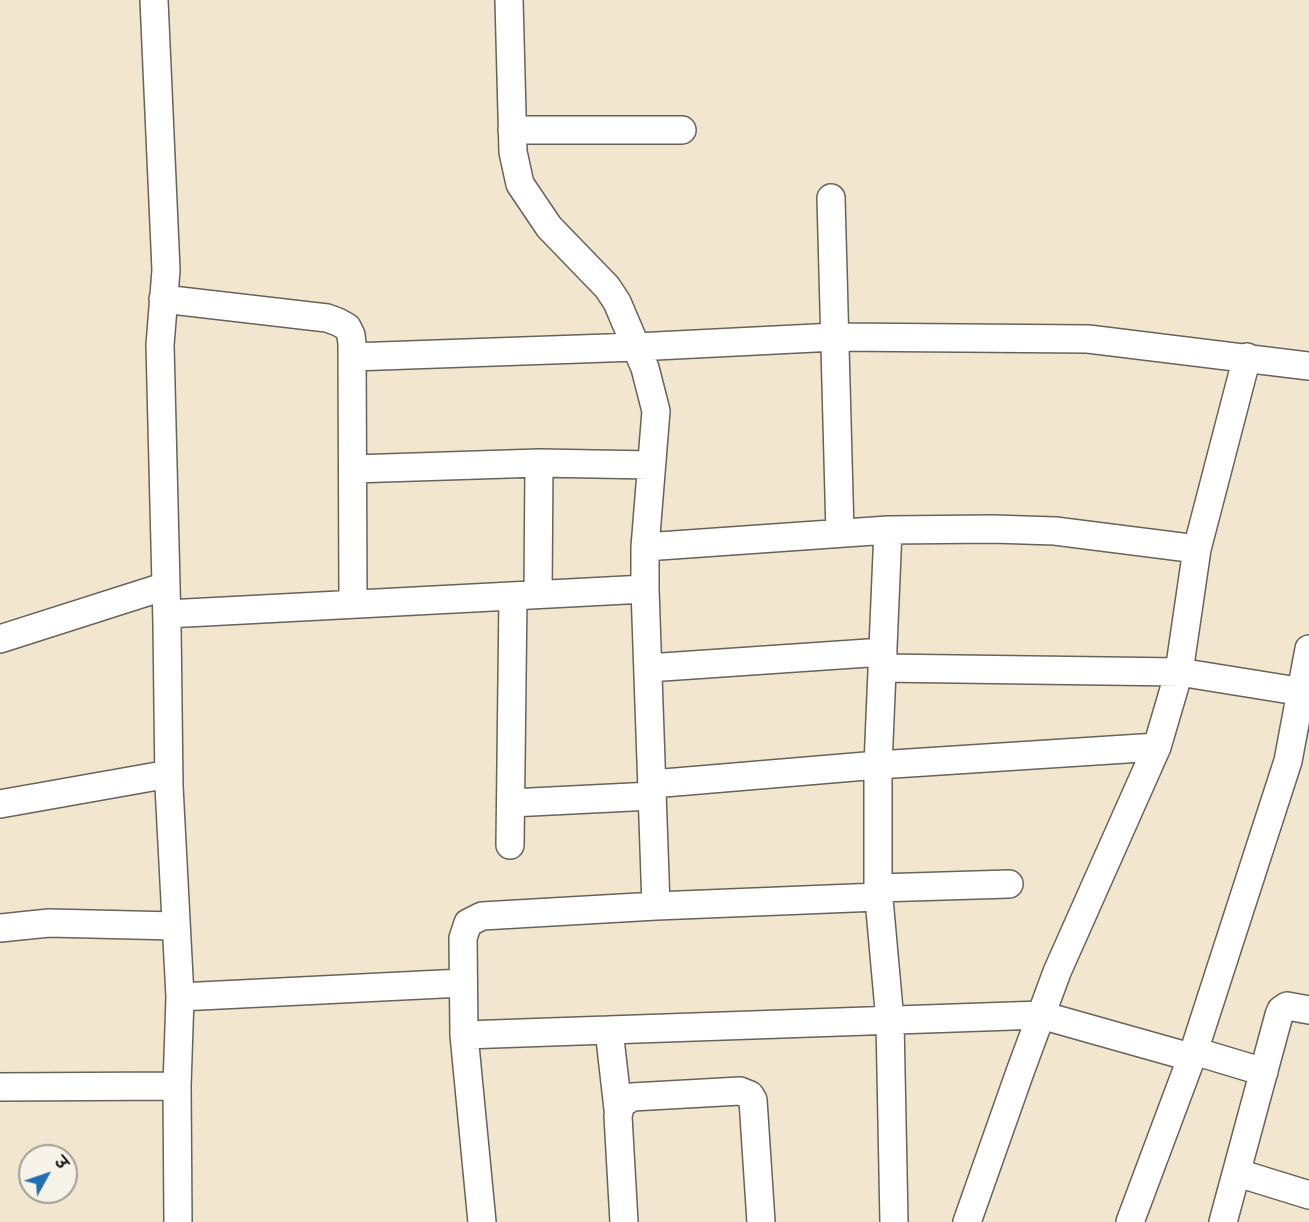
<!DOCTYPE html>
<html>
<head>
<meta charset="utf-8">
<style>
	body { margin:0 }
	#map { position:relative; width:1309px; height:1222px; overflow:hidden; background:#f3e6cf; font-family:Mynerve,"Playpen Sans Deva",sans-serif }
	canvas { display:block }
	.north { position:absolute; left:18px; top:1144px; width:60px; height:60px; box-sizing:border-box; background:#f7f3e8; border:2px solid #9f9d96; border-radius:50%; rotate:50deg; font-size:16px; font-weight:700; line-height:24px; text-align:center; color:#1c1c1c }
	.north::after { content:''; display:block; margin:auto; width:21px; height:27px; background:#1f6fb2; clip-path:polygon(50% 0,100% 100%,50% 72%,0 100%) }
</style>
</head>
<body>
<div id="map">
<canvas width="1309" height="1222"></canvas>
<div class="north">उ</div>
</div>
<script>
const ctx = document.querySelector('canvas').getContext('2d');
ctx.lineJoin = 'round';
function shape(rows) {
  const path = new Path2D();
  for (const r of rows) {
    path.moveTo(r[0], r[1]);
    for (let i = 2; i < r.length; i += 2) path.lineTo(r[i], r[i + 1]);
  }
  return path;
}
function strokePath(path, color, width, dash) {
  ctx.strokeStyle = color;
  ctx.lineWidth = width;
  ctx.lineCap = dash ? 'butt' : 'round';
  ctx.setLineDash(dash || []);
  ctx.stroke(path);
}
const minor = shape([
	[154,0,166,270,160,345,167,625,169,786,180,997,177,1086,178,1222],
	[509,0,513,152,520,184,549,227,607,287,617,302,645,368,656,411,645,547,645,589,656,906],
	[512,130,682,130],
	[831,198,840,533],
	[163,299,327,318,338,322,347,327,351,335,352,344,353,604],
	[352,357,636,347,835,337,1088,339,1309,366],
	[353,469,539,463,651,465],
	[888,530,878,765,878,888,890,1021,894,1222],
	[645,547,888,530,993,529,1055,531,1197,549],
	[538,594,539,463],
	[167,614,645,589],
	[0,639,166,586],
	[648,668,883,652],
	[882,668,1179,672,1309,693],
	[652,784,878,765,1157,747],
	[511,803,652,796],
	[0,804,169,774],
	[510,845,513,596],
	[878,888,1009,884],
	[0,928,49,923,175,926],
	[180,997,462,983],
	[609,1030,618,1109],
	[464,1035,1041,1015,1190,1057],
	[1194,1051,1264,1072],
	[0,1087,177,1086],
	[1238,1173,1309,1195],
	[482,1222,464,1035,463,938,468,923,482,916,656,906,878,897],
	[624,1222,618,1116,621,1104,632,1097,740,1091,750,1095,753,1100,761,1222],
	[967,1222,1020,1072,1057,972,1157,747,1179,672,1197,549,1247,357],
	[1130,1222,1194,1051,1288,761,1309,649],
	[1223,1222,1279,1015,1281,1010,1287,1006,1309,1010]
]);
strokePath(minor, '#67635b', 30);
strokePath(minor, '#fff', 27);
</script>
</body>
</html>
